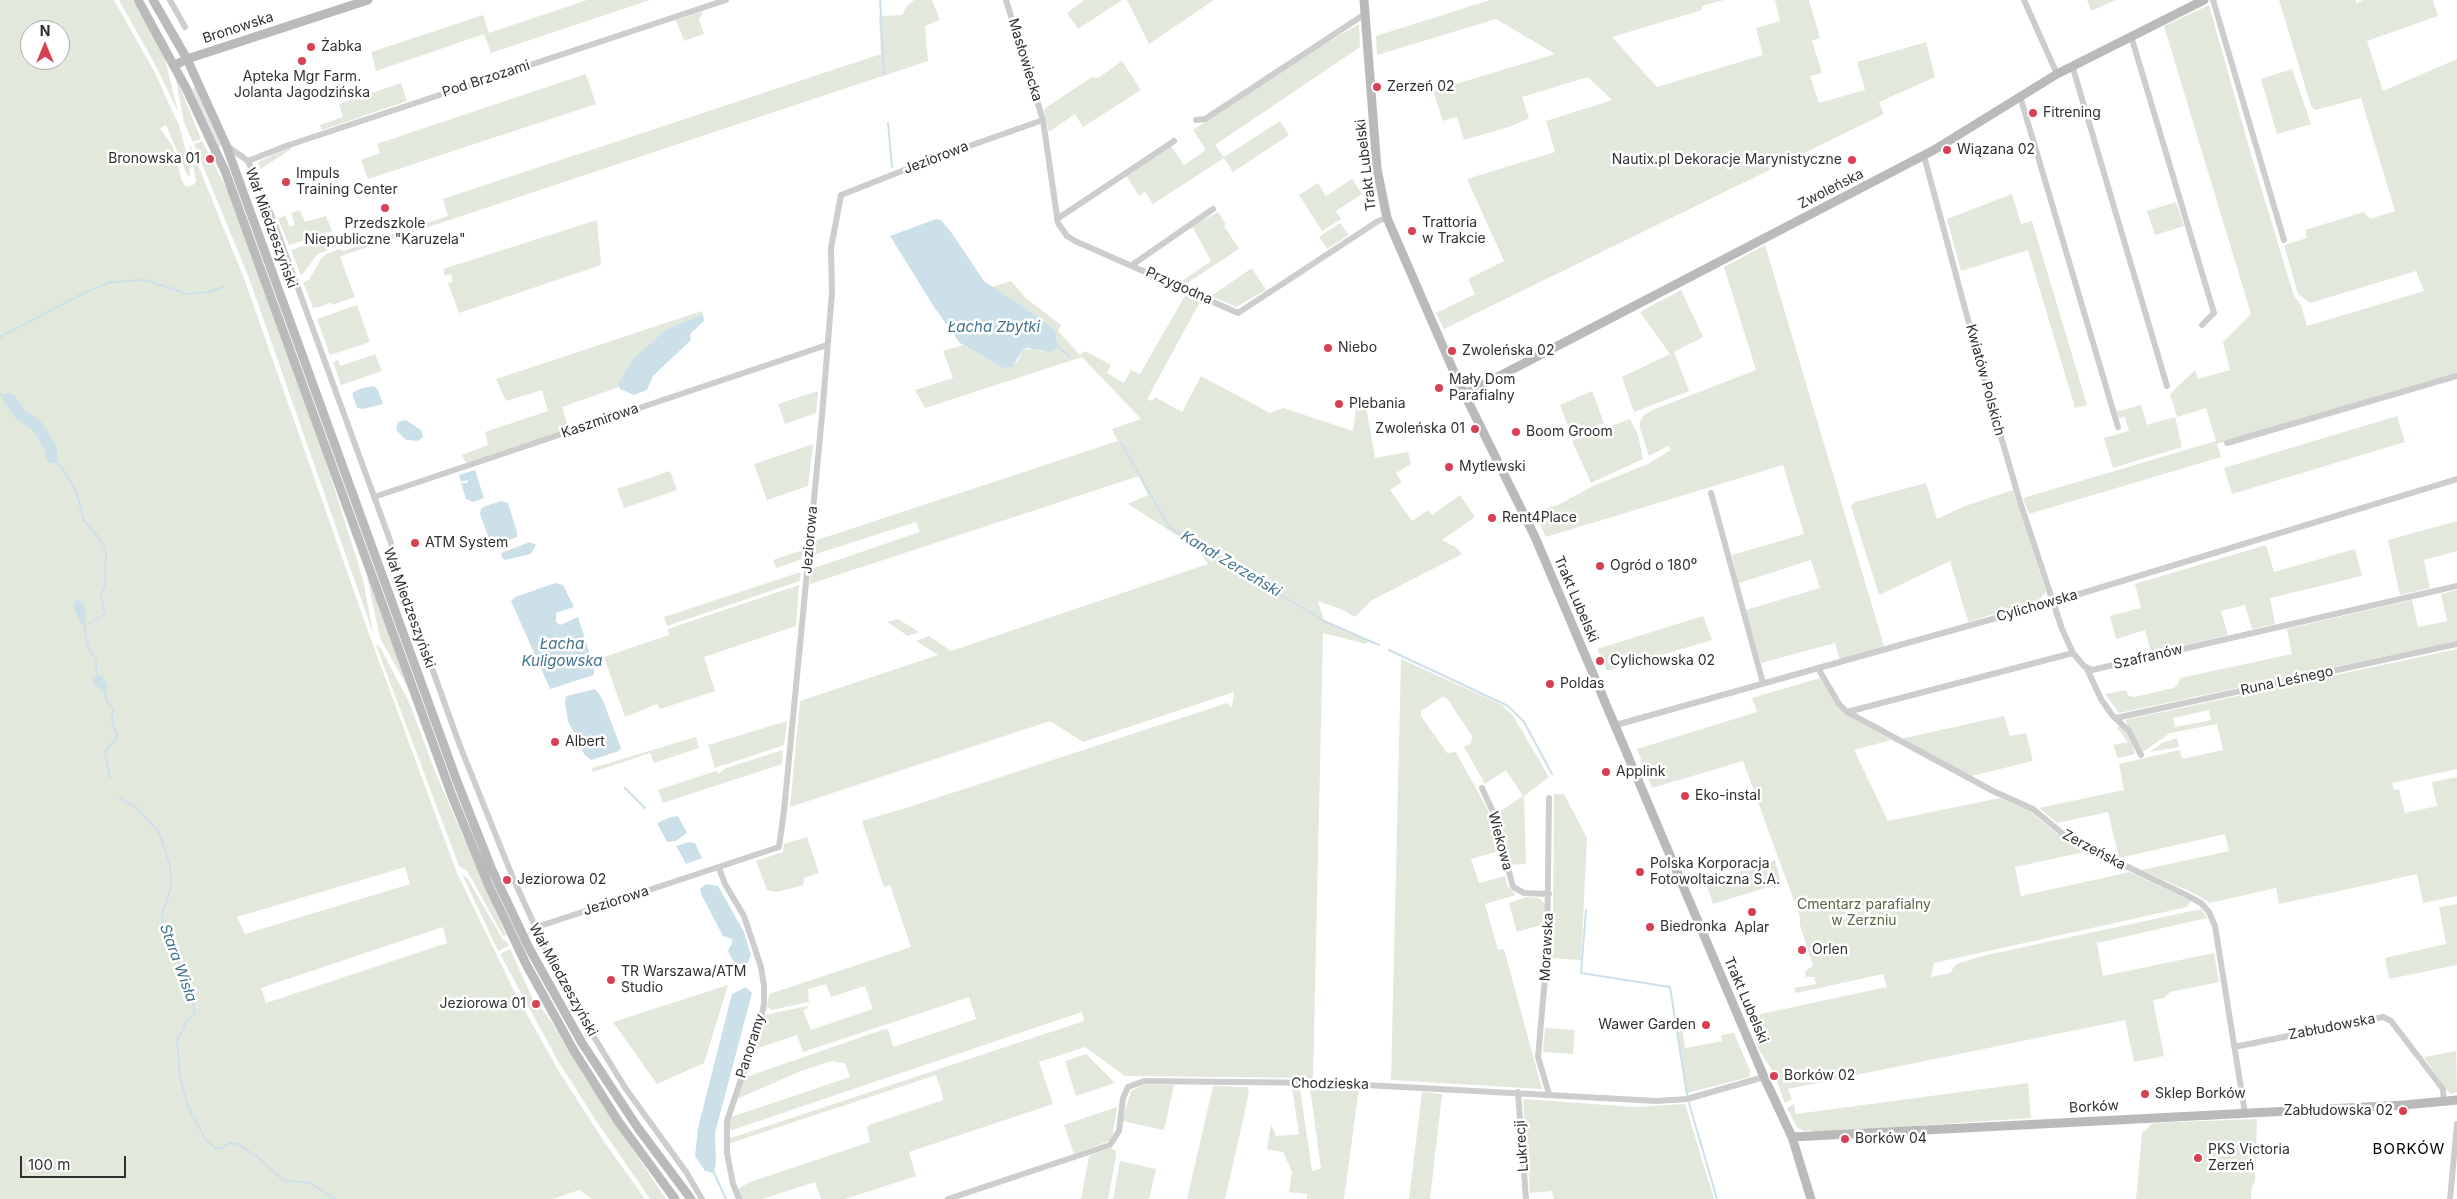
<!DOCTYPE html>
<html>
<head>
<meta charset="utf-8">
<style>
	body { margin:0 }
	#map { position:relative; width:2457px; height:1199px; overflow:hidden; background:#fff; font-family:Inter,sans-serif }
	canvas { display:block }
	.north { position:absolute; left:20px; top:20px; width:50px; height:50px; box-sizing:border-box; background:#fff; border:1px solid #acacac; border-radius:50%; rotate:0deg; font-size:14px; font-weight:700; line-height:20px; text-align:center; color:#303030 }
	.north::after { content:''; display:block; margin:auto; width:18px; height:22px; background:#d84054; clip-path:polygon(50% 0,100% 100%,50% 72%,0 100%) }
	.scale { position:absolute; left:20px; top:1156px; width:106px; height:22px; box-sizing:border-box; border:2px solid #303030; border-top:0; padding-left:6px; font-size:15px; line-height:18px; white-space:nowrap; color:#303030; -webkit-text-stroke:4px #fff; paint-order:stroke }
</style>
</head>
<body>
<div id="map">
<canvas width="2457" height="1199"></canvas>
<div class="north">N</div>
<div class="scale">100 m</div>
</div>
<script>
const ctx = document.querySelector('canvas').getContext('2d');
ctx.lineJoin = 'round';
function fill(path, color) {
  ctx.fillStyle = color;
  ctx.fill(path, 'evenodd');
}
function shape(rows) {
  const path = new Path2D();
  for (const r of rows) {
    path.moveTo(r[0], r[1]);
    for (let i = 2; i < r.length; i += 2) path.lineTo(r[i], r[i + 1]);
  }
  return path;
}
function strokePath(path, color, width, dash) {
  ctx.strokeStyle = color;
  ctx.lineWidth = width;
  ctx.lineCap = dash ? 'butt' : 'round';
  ctx.setLineDash(dash || []);
  ctx.stroke(path);
}
function label(font, color, halo, rows, align = 'center') {
  ctx.font = font + ' Inter,sans-serif';
  ctx.lineWidth = 5;
  ctx.setLineDash([]);
  ctx.textBaseline = 'middle';
  ctx.strokeStyle = halo;
  ctx.fillStyle = color;
  for (const [text, x, y, turn = 0] of rows) {
    ctx.save();
    ctx.translate(x, y);
    ctx.rotate((+turn || 0) * Math.PI / 180);
    ctx.textAlign = isNaN(turn) ? turn : align;
    if (halo) ctx.strokeText(text, 0, 0);
    ctx.fillText(text, 0, 0);
    ctx.restore();
  }
}
const green = shape([
	[0,0,114,0,155,73,180,128,189,164,190,175,188,177,166,125,160,128,173,147,182,181,186,187,193,185,196,181,189,143,245,281,369,634,457,873,513,989,558,1070,607,1146,645,1199,592,1199,579,1190,553,1199,0,1199],
	[30,30,60,30,60,60,30,60],
	[405,867,410,884,245,934,237,917],
	[443,927,447,943,266,1003,261,988],
	[119,0,132,0,164,55,178,112,157,68],
	[587,0,650,0,491,53,484,34,376,71,371,52,483,15,489,33],
	[914,0,932,0,940,20,925,26,928,61,344,255,340,257,355,297,332,305,331,302,323,306,313,308,303,282,309,280,320,260,326,254,339,249,343,251,448,216,443,199,881,54,879,16,902,15,907,6],
	[1084,0,1122,0,1078,29,1067,13],
	[1127,0,1214,0,1149,44],
	[1490,0,1724,0,1702,6,1702,10,1612,37,1657,87,1763,55,1756,28,1780,21,1775,0,1809,0,1820,38,1812,41,1822,73,1810,76,1819,103,1865,90,1857,62,1926,42,1935,77,1879,102,1884,114,1444,329,1436,313,1475,294,1468,279,1504,261,1467,179,1555,152,1546,121,1612,100,1588,77,1522,97,1529,118,1512,126,1464,140,1457,117,1443,121,1433,91,1555,54,1496,19,1377,55,1376,36],
	[2087,0,2116,0,2091,11],
	[2279,0,2355,0,2357,3,2363,0,2433,0,2438,16,2367,41,2383,91,2457,59,2457,374,2217,444,2221,457,2029,514,2023,498,2216,441,2206,408,2177,417,2170,394,2195,370,2198,379,2230,370,2223,342,2251,314,2164,26,2209,5,2252,158,2294,296,2301,305,2307,326,2424,291,2416,271,2310,303,2298,294,2284,245,2307,238,2305,230,2364,212,2370,219,2395,211,2361,98,2315,110,2311,106],
	[703,11,699,20,704,34,684,41,676,20],
	[1359,24,1360,47,1215,145,1224,157,1280,121,1289,135,1233,172,1224,158,1153,204,1145,192,1139,196,1126,175,1171,146,1184,165,1206,150,1193,130,1309,53],
	[1122,61,1141,90,1083,127,1075,114,1049,132,1044,109,1092,77,1098,78],
	[2292,69,2311,124,2277,134,2261,79],
	[586,74,596,104,368,179,361,160,380,153,377,144],
	[175,75,201,139,193,142,184,123],
	[401,83,407,101,322,130,320,125,343,117,339,104],
	[195,87,221,146,219,147,192,89],
	[202,141,229,193,324,456,363,579,373,633,249,278,194,144],
	[290,147,291,149,261,169,258,162],
	[1352,179,1362,194,1336,211,1341,219,1322,231,1299,195,1318,183,1326,196],
	[2012,194,2021,224,2032,221,2087,405,2075,408,2028,250,1961,271,1947,219],
	[2176,202,2184,226,2155,235,2147,211],
	[300,210,305,222,326,216,332,231,289,245,278,219,285,215,290,227,295,225,291,213],
	[1218,212,1226,224,1224,226,1239,249,1186,284,1180,282,1211,261,1192,226],
	[597,220,601,265,459,313,448,283,453,282,451,274,445,276,443,269],
	[1340,223,1349,235,1327,249,1319,237],
	[334,236,338,245,317,255,301,276,291,250],
	[1765,245,1884,646,1840,660,1835,643,1761,663,1746,610,1820,588,1811,560,1739,583,1732,555,1804,534,1783,465,1546,537,1534,512,1558,505,1593,486,1648,464,1671,450,1668,446,1649,456,1640,428,1640,421,1644,415,1655,409,1756,370,1724,267],
	[1252,268,1266,290,1236,307,1211,296],
	[1011,281,1027,299,1061,325,1058,331,1080,355,1085,351,1111,365,1107,373,1124,383,1131,370,1140,374,1186,294,1201,300,1147,399,1152,401,1155,397,1182,412,1201,376,1270,413,1283,408,1353,431,1357,401,1365,400,1375,458,1408,452,1411,464,1396,473,1402,482,1390,490,1412,521,1428,510,1432,515,1460,495,1475,517,1442,540,1457,548,1462,554,1372,600,1355,617,1341,609,1318,601,1324,620,1369,640,1366,644,1323,633,1313,1078,1125,1076,1085,1047,1039,1062,1053,1104,909,1152,916,1176,845,1199,821,1199,815,1182,763,1199,742,1199,738,1189,750,1182,870,1142,867,1128,869,1125,943,1100,942,1093,936,1075,728,1144,728,1139,1084,1021,1082,1012,729,1131,731,1117,850,1077,845,1063,832,1061,801,1071,737,1099,743,1078,882,1030,888,1029,893,1047,976,1019,969,997,803,1052,797,1035,752,1050,765,1015,807,1006,808,1008,803,1010,811,1030,873,1009,865,986,831,997,826,984,808,989,809,1002,772,1010,767,1007,769,994,911,947,890,885,884,887,862,821,909,807,1227,703,1232,707,1234,692,1083,742,1050,721,790,807,800,701,938,655,916,641,929,636,951,651,1208,564,1197,548,1128,504,1148,495,1139,476,810,584,811,569,920,532,916,522,813,555,814,541,1118,441,1112,429,1141,419,1082,357,925,408,915,390,953,378,943,351,963,345,1003,368,1017,362,1023,350,1033,349,1044,352,1057,338,1047,323,992,287],
	[1681,290,1703,337,1674,352,1689,391,1634,412,1622,377,1670,354,1640,312],
	[357,305,370,342,330,355,317,319],
	[702,311,703,314,667,329,618,384,619,387,562,407,569,429,466,463,462,455,488,445,485,432,548,411,542,390,506,401,496,379],
	[375,354,382,371,341,385,333,362,338,360,340,366],
	[818,391,816,413,785,424,778,404],
	[1592,391,1604,423,1571,434,1560,405],
	[2141,405,2147,425,2175,417,2182,447,2113,468,2104,438,2129,431,2125,417,2119,418,2116,412],
	[2397,416,2405,442,2232,494,2224,468],
	[1630,419,1638,435,1643,459,1591,483,1572,441],
	[813,444,808,486,767,500,754,464],
	[670,471,677,490,624,508,617,489],
	[1926,483,1937,519,1965,506,2013,490,2046,592,2038,601,1968,622,1950,561,1879,595,1851,506,1855,502],
	[2457,521,2457,551,2424,560,2430,588,2400,595,2388,540],
	[2266,545,2274,572,2355,549,2362,576,2270,598,2275,624,2252,629,2245,605,2221,611,2228,635,2151,653,2145,630,2116,639,2110,616,2141,608,2135,584],
	[803,550,802,559,776,568,773,560],
	[801,572,800,581,667,626,664,617],
	[367,577,368,577,409,690,380,638],
	[799,585,796,626,704,657,715,691,660,709,657,704,625,717,604,657,669,635,668,629],
	[2457,590,2457,641,2119,713,2105,694,2126,690,2129,696,2134,697,2174,688,2178,684,2180,678,2292,654,2287,629,2412,600,2418,627,2447,621,2441,594],
	[1703,616,1712,640,1607,671,1597,649],
	[898,619,919,632,908,636,887,622],
	[376,645,380,647,409,702,436,774,506,935,503,936,468,872,459,866],
	[2457,649,2457,769,2392,783,2394,790,2399,789,2405,813,2437,806,2432,782,2457,777,2457,896,2423,903,2417,874,2279,904,2276,888,2210,903,2191,892,2141,870,2229,851,2225,834,2119,858,2108,812,2057,823,2039,808,2124,790,2119,764,2180,750,2182,759,2223,750,2217,724,2170,733,2143,752,2125,720],
	[2209,710,2211,720,2175,727,2173,718],
	[1401,659,1500,704,1512,714,1549,777,1524,796,1526,864,1510,865,1498,813,1523,796,1506,770,1485,784,1464,747,1471,743,1472,736,1447,698,1442,697,1421,711,1421,716,1447,753,1456,752,1491,816,1499,851,1471,859,1479,883,1505,876,1508,887,1516,895,1485,904,1498,950,1504,949,1542,1089,1391,1080],
	[1820,678,1834,700,1850,717,1891,740,1854,750,1888,821,2000,798,2030,811,2056,833,2089,851,2015,867,2021,896,2130,872,2191,901,2187,907,1934,963,1931,977,1950,973,1956,964,1982,956,2201,909,2207,918,2097,943,2103,976,2214,953,2219,982,2170,992,2164,998,2153,1000,2164,1056,2134,1062,2125,1020,1788,1089,1792,1099,1785,1103,1774,1073,1759,1050,1747,1017,1887,987,1883,974,1796,993,1794,988,1816,984,1814,977,1806,977,1805,971,1813,966,1800,925,1800,917,1743,761,1652,788,1637,749,1757,712,1752,698],
	[2004,716,2010,736,2026,733,2033,761,1971,776,1900,739],
	[787,721,784,745,715,768,708,745],
	[2121,726,2132,741,2135,754,2118,758,2113,745,2128,742,2117,728],
	[696,737,699,748,654,763,650,753,593,772,592,768],
	[2177,738,2179,747,2150,752,2162,743],
	[783,750,782,764,663,803,658,790,716,771,718,774,726,768],
	[1554,794,1564,794,1587,838,1581,960,1550,958,1553,926],
	[807,837,819,873,804,878,803,885,793,888,776,892,767,890,756,861,783,852,784,844],
	[1775,860,1781,883,1713,904,1706,883],
	[462,874,468,879,503,940,505,940,509,946,498,951],
	[1526,897,1539,898,1545,904,1544,924,1517,932,1509,903],
	[2457,904,2457,965,2389,979,2385,958,2446,944,2439,907],
	[510,949,537,1008,541,1008,551,1021,585,1078,666,1199,650,1199,595,1119,558,1061,500,954],
	[728,985,704,1063,657,1084,613,1022],
	[1680,1017,1685,1048,1722,1041,1721,1035,1734,1033,1750,1071,1749,1077,1687,1093,1674,1018],
	[1545,1028,1575,1030,1573,1054,1543,1052],
	[2456,1051,2457,1092,2450,1094,2424,1057],
	[1086,1054,1115,1083,1076,1096,1065,1061],
	[2028,1083,2031,1118,1813,1133,1812,1130,1804,1131,1797,1127,1787,1108,1794,1104,1796,1114],
	[1142,1085,1174,1085,1164,1130,1122,1121,1131,1091],
	[1213,1086,1247,1087,1249,1092,1245,1111,1225,1199,1187,1199],
	[1292,1088,1300,1088,1312,1171,1321,1169,1310,1088,1359,1088,1344,1199,1307,1199,1307,1194,1289,1192,1292,1172,1283,1152,1267,1149,1271,1124,1276,1136,1299,1134],
	[1422,1092,1442,1094,1430,1199,1409,1199],
	[1523,1099,1635,1107,1685,1104,1714,1199,1554,1199,1552,1191,1530,1193],
	[1117,1107,1112,1138,1109,1141,1074,1154,1064,1125],
	[2257,1119,2255,1182,2252,1186,2251,1199,2136,1199,2142,1133,2153,1123],
	[1111,1148,1116,1151,1116,1156,1108,1199,1081,1199,1089,1156],
	[1120,1161,1156,1169,1149,1199,1113,1199]
]);
const water = shape([
	[936,219,941,220,951,232,984,281,1047,323,1055,332,1058,347,1050,352,1027,348,1023,350,1012,367,1003,368,960,343,934,307,890,236],
	[703,314,704,321,690,334,691,340,653,376,647,390,634,395,620,389,618,384,634,358,667,329],
	[374,386,378,390,383,404,363,409,357,408,352,393,362,388],
	[406,420,421,430,423,437,418,441,406,440,396,430,398,422],
	[475,470,484,498,473,502,466,499,461,483,467,483,468,480,461,482,459,475],
	[501,501,508,503,517,532,517,537,497,546,490,542,480,514,481,509,485,506],
	[530,542,536,545,531,554,505,560,502,558,501,553],
	[555,583,563,585,574,607,556,613,556,622,560,625,578,617,594,667,594,675,550,689,511,601,515,597],
	[78,600,83,602,86,611,85,623,81,624,74,608,74,602],
	[96,676,101,676,107,683,108,693,93,684,92,678],
	[595,689,602,698,621,748,619,751,591,760,584,754,568,721,565,703,566,696],
	[678,816,687,833,676,841,667,842,657,823,671,817],
	[689,842,695,843,702,858,686,864,676,846],
	[706,884,718,886,744,932,751,955,747,964,736,964,730,956,728,950,732,944,732,939,723,936,701,894,700,889],
	[746,987,752,993,715,1133,716,1161,714,1173,705,1171,695,1156,698,1128,732,994]
]);
const stream = shape([
	[880,0,884,74],
	[888,123,892,167],
	[0,337,86,292,111,282,145,280,188,294,209,292,224,286],
	[1058,347,1070,357],
	[0,394,9,399],
	[1121,443,1169,527,1324,621,1379,645],
	[52,457,62,468,76,491,84,520,103,543,106,551,105,584,101,596,105,614,84,626,88,647,96,661,97,678],
	[1389,650,1508,706,1524,722,1552,774],
	[104,690,108,703,113,709,112,722,118,736,105,752,110,778],
	[625,788,645,808],
	[119,798,136,807,158,831,163,843,170,866,171,887,162,915,163,927,185,974,194,1007,195,1013,185,1024,177,1041,180,1076,188,1107,206,1140,215,1148,221,1148,231,1143,238,1144,259,1158,283,1180,310,1183,335,1199],
	[1586,910,1581,973,1670,987,1687,1095],
	[1689,1103,1717,1199],
	[714,1173,726,1199]
]);
const river = shape([
	[9,399,22,416,36,425,50,446,52,457]
]);
const street = shape([
	[170,0,185,27],
	[1006,0,1043,120,1058,223,1067,236,1075,241,1238,313,1378,221,1387,218],
	[2024,0,2057,74],
	[2213,0,2284,240],
	[2131,36,2214,313,2202,325],
	[2072,65,2167,386],
	[2020,96,2118,427],
	[1196,120,1205,119,1365,14],
	[227,146,248,161,271,214,391,543,405,593,460,746,513,878,555,970,576,1008,626,1089,686,1172,702,1199],
	[1924,156,1981,368,2020,502,2062,629,2073,653,2084,666,2092,670,2457,586],
	[248,161,286,146,726,0],
	[1057,219,1174,141],
	[1132,265,1213,209],
	[2227,443,2457,376],
	[1711,493,1763,683],
	[374,497,827,345],
	[1818,668,1839,704,1847,712,1993,791,2033,809,2068,838,2188,896,2201,903,2209,912,2215,926,2245,1113],
	[2087,669,2101,699,2112,715,2129,731,2141,755],
	[1847,712,2073,653],
	[2116,718,2457,644],
	[1616,725,2053,602,2457,479],
	[1482,788,1494,814,1513,887,1524,893,1549,894],
	[1549,798,1547,955,1538,1057,1549,1094],
	[719,868,725,884,744,916,761,967,764,986,764,1004,760,1023,727,1121,727,1153,733,1184,739,1199],
	[537,927,779,847,784,811,822,416,832,292,831,248,841,195,935,158,1043,120],
	[2234,1047,2383,1017,2391,1021,2443,1089,2444,1103],
	[1518,1092,1526,1199],
	[948,1199,1110,1145,1119,1131,1123,1098,1128,1087,1144,1081,1329,1083,1657,1101,1687,1099,1764,1077],
	[2450,1199,2457,1124]
]);
const secondary = shape([
	[138,0,186,88,225,171,452,796,488,884,526,964,574,1051,618,1121,675,1199],
	[153,0,187,59,226,145,458,784,492,870,529,948,582,1043,638,1128,691,1199],
	[1364,0,1377,169,1387,218,1457,379,1535,537,1764,1077,1792,1137,1811,1199],
	[175,65,187,59,368,0],
	[1465,394,1934,150,2057,74,2204,0],
	[1792,1137,2404,1105,2457,1100]
]);
const markers = [
	[311,47,5,"#d84054"],
	[302,61,5,"#d84054"],
	[1377,87,5,"#d84054"],
	[2033,113,5,"#d84054"],
	[1947,150,5,"#d84054"],
	[210,159,5,"#d84054"],
	[1852,160,5,"#d84054"],
	[286,182,5,"#d84054"],
	[385,208,5,"#d84054"],
	[1412,231,5,"#d84054"],
	[1328,348,5,"#d84054"],
	[1452,351,5,"#d84054"],
	[1439,388,5,"#d84054"],
	[1339,404,5,"#d84054"],
	[1475,429,5,"#d84054"],
	[1516,432,5,"#d84054"],
	[1449,467,5,"#d84054"],
	[1492,518,5,"#d84054"],
	[415,543,5,"#d84054"],
	[1600,566,5,"#d84054"],
	[1600,661,5,"#d84054"],
	[1550,684,5,"#d84054"],
	[555,742,5,"#d84054"],
	[1606,772,5,"#d84054"],
	[1685,796,5,"#d84054"],
	[1640,872,5,"#d84054"],
	[507,880,5,"#d84054"],
	[1752,912,5,"#d84054"],
	[1650,927,5,"#d84054"],
	[1802,950,5,"#d84054"],
	[611,980,5,"#d84054"],
	[536,1004,5,"#d84054"],
	[1706,1025,5,"#d84054"],
	[1774,1076,5,"#d84054"],
	[2145,1094,5,"#d84054"],
	[2403,1111,5,"#d84054"],
	[1845,1139,5,"#d84054"],
	[2198,1158,5,"#d84054"]
];
const streetNames = [
	["Bronowska",238,28,-18],
	["Masłowiecka",1025,60,73],
	["Pod Brzozami",486,79,-18],
	["Jeziorowa",936,158,-21],
	["Trakt Lubelski",1366,165,-97],
	["Zwoleńska",1831,189,-27],
	["Wał Miedzeszyński",271,228,70],
	["Przygodna",1179,286,24],
	["Kwiatów Polskich",1985,380,75],
	["Kaszmirowa",600,421,-19],
	["Jeziorowa",810,540,-85],
	["Trakt Lubelski",1576,599,67],
	["Cylichowska",2037,606,-16],
	["Wał Miedzeszyński",409,608,70],
	["Szafranów",2148,657,-13],
	["Runa Leśnego",2287,681,-12],
	["Wiekowa",1500,841,75],
	["Zerzeńska",2094,850,28],
	["Jeziorowa",616,901,-18],
	["Morawska",1547,947,-87],
	["Wał Miedzeszyński",563,980,61],
	["Trakt Lubelski",1746,1000,67],
	["Zabłudowska",2332,1027,-11],
	["Panoramy",751,1046,-72],
	["Chodzieska",1330,1084,1],
	["Borków",2094,1107,-3],
	["Lukrecji",1522,1146,-94]
];
const poiNames = [
	["Żabka",321,47],
	["Apteka Mgr Farm.",302,77,"center"],
	["Jolanta Jagodzińska",302,93,"center"],
	["Zerzeń 02",1387,87],
	["Fitrening",2043,113],
	["Wiązana 02",1957,150],
	["Bronowska 01",200,159,"right"],
	["Nautix.pl Dekoracje Marynistyczne",1842,160,"right"],
	["Impuls",296,174],
	["Training Center",296,190],
	["Trattoria",1422,223],
	["w Trakcie",1422,239],
	["Przedszkole",385,224,"center"],
	["Niepubliczne \"Karuzela\"",385,240,"center"],
	["Niebo",1338,348],
	["Zwoleńska 02",1462,351],
	["Mały Dom",1449,380],
	["Parafialny",1449,396],
	["Plebania",1349,404],
	["Zwoleńska 01",1465,429,"right"],
	["Boom Groom",1526,432],
	["Mytlewski",1459,467],
	["Rent4Place",1502,518],
	["ATM System",425,543],
	["Ogród o 180⁰",1610,566],
	["Cylichowska 02",1610,661],
	["Poldas",1560,684],
	["Albert",565,742],
	["Applink",1616,772],
	["Eko-instal",1695,796],
	["Polska Korporacja",1650,864],
	["Fotowoltaiczna S.A.",1650,880],
	["Jeziorowa 02",517,880],
	["Biedronka",1660,927],
	["Aplar",1752,928,"center"],
	["Orlen",1812,950],
	["TR Warszawa/ATM",621,972],
	["Studio",621,988],
	["Jeziorowa 01",526,1004,"right"],
	["Wawer Garden",1696,1025,"right"],
	["Borków 02",1784,1076],
	["Sklep Borków",2155,1094],
	["Zabłudowska 02",2393,1111,"right"],
	["Borków 04",1855,1139],
	["PKS Victoria",2208,1150],
	["Zerzeń",2208,1166]
];
const parkNames = [
	["Cmentarz parafialny",1864,905],
	["w Zerzniu",1864,921]
];
const waterNames = [
	["Łacha Zbytki",994,327],
	["Kanał Zerzeński",1231,564,31],
	["Łacha",562,644],
	["Kuligowska",562,661],
	["Stara Wisła",178,963,70]
];
const neighbourhoodNames = [
	["BORKÓW",2409,1149]
];
fill(green, '#e3e8dc');
fill(water, '#cce0ea');
strokePath(stream, '#cce0ea', 2);
strokePath(river, '#cce0ea', 12);
strokePath(street, '#cdcdcd', 6);
strokePath(secondary, '#bababa', 9);
for (const [x, y, r, color] of markers) {
  const dot = new Path2D();
  dot.arc(x, y, r, 0, 2 * Math.PI);
  ctx.fillStyle = color;
  ctx.fill(dot);
  strokePath(dot, '#fff', 2);
}
label('14px', '#303030', '#fff', streetNames);
label('14px', '#303030', '#fff', poiNames, 'left');
label('14px', '#556840', '#fff', parkNames);
label('italic 15px', '#43748c', '#fff', waterNames);
ctx.letterSpacing = '1px';
label('15px', '#000', '#fff', neighbourhoodNames);
ctx.letterSpacing = '0px';
</script>
</body>
</html>
